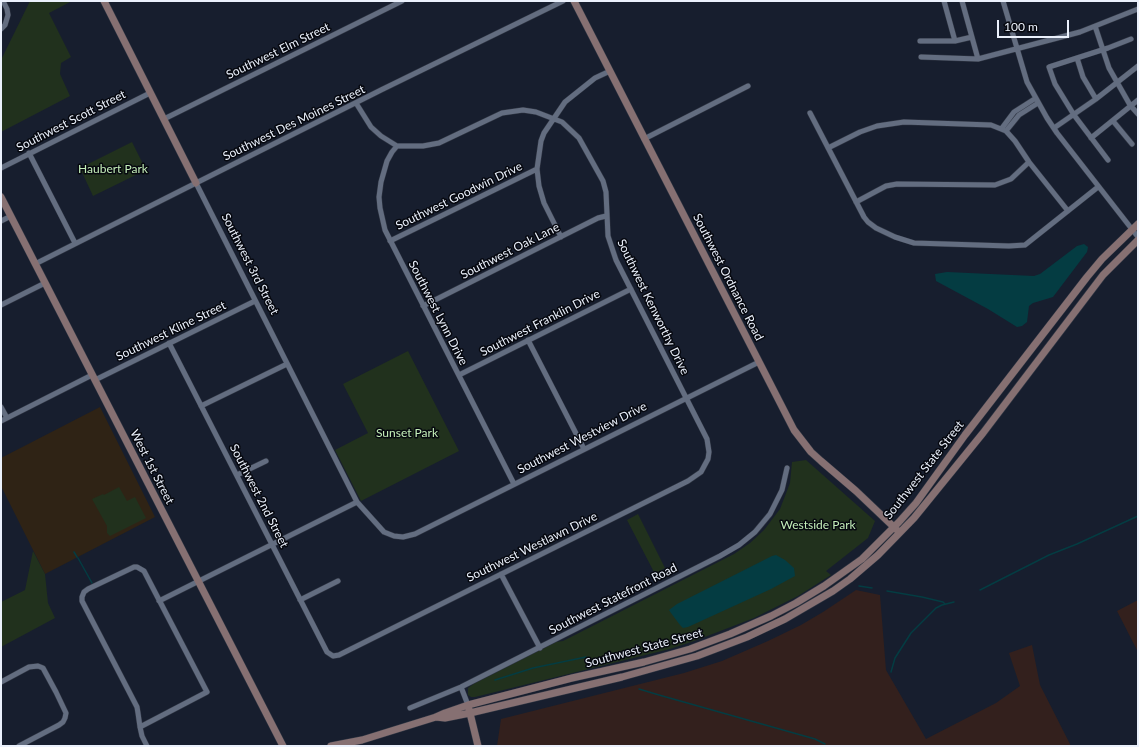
<!DOCTYPE html>
<html>
<head>
<meta charset="utf-8">
<style>
	body { margin:0 }
	#map { position:relative; width:1139px; height:747px; overflow:hidden; background:#171e2e; font-family:Lato,sans-serif }
	canvas { display:block }
	.frame { position:absolute; inset:0; border:2px solid #ebf1fc; pointer-events:none }
	.scale { position:absolute; left:997px; top:20px; width:72px; height:18px; box-sizing:border-box; border:2px solid #ebf1fc; border-top:0; padding-left:5px; font-size:12px; line-height:14px; white-space:nowrap; color:#ebf1fc; -webkit-text-stroke:3px #06080f; paint-order:stroke }
</style>
</head>
<body>
<div id="map">
<canvas width="1139" height="747"></canvas>
<div class="frame"></div>
<div class="scale">100 m</div>
</div>
<script>
const ctx = document.querySelector('canvas').getContext('2d');
ctx.lineJoin = 'round';
function fill(path, color) {
  ctx.fillStyle = color;
  ctx.fill(path, 'evenodd');
}
function shape(rows) {
  const path = new Path2D();
  for (const r of rows) {
    path.moveTo(r[0], r[1]);
    for (let i = 2; i < r.length; i += 2) path.lineTo(r[i], r[i + 1]);
  }
  return path;
}
function strokePath(path, color, width, dash) {
  ctx.strokeStyle = color;
  ctx.lineWidth = width;
  ctx.lineCap = dash ? 'butt' : 'round';
  ctx.setLineDash(dash || []);
  ctx.stroke(path);
}
function label(font, color, halo, rows, align = 'center') {
  ctx.font = font + ' Lato,sans-serif';
  ctx.lineWidth = 3;
  ctx.setLineDash([]);
  ctx.textBaseline = 'middle';
  ctx.strokeStyle = halo;
  ctx.fillStyle = color;
  for (const [text, x, y, turn = 0] of rows) {
    ctx.save();
    ctx.translate(x, y);
    ctx.rotate((+turn || 0) * Math.PI / 180);
    ctx.textAlign = isNaN(turn) ? turn : align;
    if (halo) ctx.strokeText(text, 0, 0);
    ctx.fillText(text, 0, 0);
    ctx.restore();
  }
}
const industrial = shape([
	[856,590,880,595,886,670,926,739,996,703,1020,686,1009,653,1032,645,1040,685,1071,746,497,746,501,719,684,673,722,661,768,641,801,625,823,612],
	[1138,600,1138,652,1117,611]
]);
const education = shape([
	[100,407,155,517,45,574,1,486,1,458]
]);
const green = shape([
	[30,1,72,1,49,13,71,57,61,63,60,74,70,96,1,132,1,60],
	[132,142,146,170,93,196,80,168],
	[408,351,459,451,361,501,335,450,368,433,343,384],
	[806,460,875,521,868,538,826,571,831,575,798,596,754,618,697,640,670,649,475,697,471,697,468,695,468,688,475,683,556,642,563,641,734,554,750,543,764,530,780,509,790,483,792,462],
	[119,487,127,501,135,497,146,518,110,536,107,533,107,526,92,499,103,494,104,495],
	[638,514,665,568,655,574,627,520],
	[33,551,45,574,48,603,55,618,1,647,1,602,25,590]
]);
const water = shape([
	[1084,244,1088,247,1087,252,1053,297,1033,303,1029,306,1027,322,1022,326,1017,327,988,309,936,281,935,274,947,272,1034,276,1040,274,1077,246],
	[776,555,785,560,794,568,795,576,771,589,688,627,683,628,680,625,671,613,669,610,677,604,772,556]
]);
const stream = shape([
	[74,552,77,557],
	[78,558,92,583],
	[859,586,872,588],
	[980,590,1049,555,1077,544,1138,516],
	[887,591,922,597,943,602,945,604],
	[891,672,895,658,911,633,936,608,942,605,954,602],
	[495,680,533,668,586,657],
	[639,689,659,695,815,739,825,744]
]);
const street = shape([
	[944,1,955,41],
	[962,1,978,59,1080,32,1138,9],
	[1003,1,1027,82,1047,118,1057,133,1138,237],
	[1095,26,1109,68,1130,105,1138,114],
	[1,29,5,25,8,15,7,9,3,1],
	[920,41,955,41,972,37],
	[921,57,978,59],
	[1077,58,1083,77,1096,99],
	[810,113,864,217,868,222,876,228,895,237,914,243,1009,246,1025,245,1098,187],
	[164,119,402,1],
	[1113,121,1132,144],
	[1002,128,1014,112,1036,98],
	[1054,128,1096,99,1138,66],
	[1006,131,1019,115,1038,103],
	[1091,138,1138,100],
	[644,139,748,86],
	[397,146,392,152,387,161,381,182,379,197,380,208,385,230,514,484],
	[828,148,860,132,877,126,904,122,991,125,1006,131,1015,141,1029,162,1068,211],
	[29,153,75,243],
	[1108,160,1074,115,1055,84,1049,67,1108,48,1131,39],
	[1,168,150,93],
	[196,183,357,502,384,532,394,536,403,537,415,534,759,362],
	[856,202,886,186,897,184,995,185,1011,179,1029,162],
	[1,221,11,216],
	[561,237,544,203,539,186,537,169,541,141,544,133,565,102,595,78,610,71],
	[390,241,537,169],
	[35,264,381,90,563,1],
	[1,305,45,283],
	[423,306,598,218,606,216],
	[528,340,584,449],
	[169,343,327,652,333,656,339,655,688,481,701,472,708,459,709,452,707,439,616,260,608,236,606,192,603,181,579,138,562,122,536,112,523,110,502,113,439,143,423,146,397,146,381,136,371,127,356,103],
	[459,375,631,289],
	[95,380,255,301],
	[201,406,287,364],
	[1,407,7,418],
	[1,421,92,375],
	[237,475,266,461],
	[501,574,540,648],
	[300,600,338,581],
	[159,601,357,502],
	[1,682,29,667,38,666,43,668,56,692,66,713,65,718,63,722,59,725,19,746],
	[461,687,468,705],
	[410,708,461,687,720,556,739,545,755,532,770,514,782,490,787,468],
	[140,727,207,692,144,571,137,567,134,567,88,589,84,592,82,597,82,601,137,707,138,713,140,727,142,736,147,746]
]);
const secondary = shape([
	[104,1,196,183],
	[574,1,794,430,811,452,821,461,856,491,897,530],
	[1,197,283,746],
	[469,709,478,746],
	[436,717,445,718,470,713,622,677,697,656,747,637,785,619,833,591,850,579,878,555,914,518,983,433,1103,275,1138,240],
	[331,746,362,740,436,717,445,713,468,705,572,678,644,662,690,649,730,634,771,616,796,603,824,586,862,559,899,522,916,503,965,435,1087,277,1102,259,1138,224]
]);
const streetNames = [
	["Southwest Elm Street",278,51,-26],
	["Southwest Scott Street",71,121,-27],
	["Southwest Des Moines Street",294,123,-26],
	["Southwest Goodwin Drive",459,196,-26],
	["Southwest Oak Lane",510,251,-27],
	["Southwest 3rd Street",250,264,63],
	["Southwest Ordnance Road",728,277,63],
	["Southwest Kenworthy Drive",653,307,64],
	["Southwest Lynn Drive",438,313,63],
	["Southwest Franklin Drive",540,323,-27],
	["Southwest Kline Street",171,331,-26],
	["Southwest Westview Drive",582,438,-27],
	["West 1st Street",152,467,63],
	["Southwest State Street",924,470,-52],
	["Southwest 2nd Street",259,496,63],
	["Southwest Westlawn Drive",532,547,-26],
	["Southwest Statefront Road",613,599,-27],
	["Southwest State Street",644,648,-15]
];
const parkNames = [
	["Haubert Park",113,169],
	["Sunset Park",407,433],
	["Westside Park",818,525]
];
fill(industrial, '#33201d');
fill(education, '#2f2315');
fill(green, '#21311d');
fill(water, '#043c42');
strokePath(stream, '#043c42', 1.5);
strokePath(street, '#313744', 6);
strokePath(secondary, '#313744', 8);
strokePath(street, '#636d80', 5);
strokePath(secondary, '#867072', 7);
label('12px', '#ebf1fc', '#06080f', streetNames);
label('12px', '#c4eeb9', '#06080f', parkNames);
</script>
</body>
</html>
